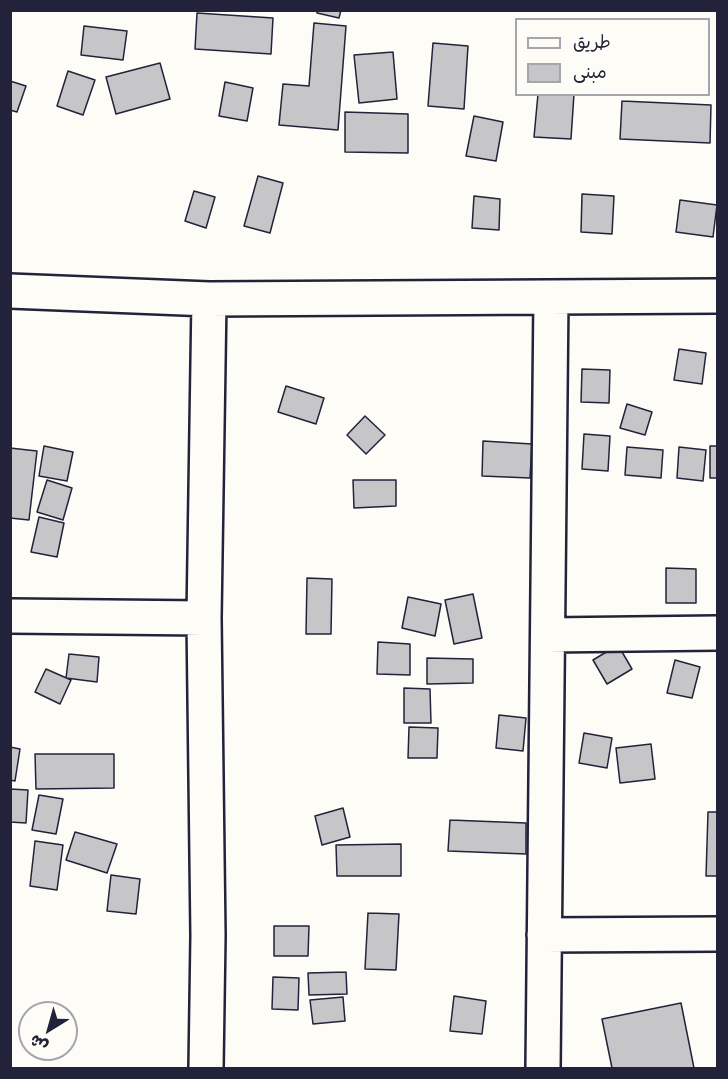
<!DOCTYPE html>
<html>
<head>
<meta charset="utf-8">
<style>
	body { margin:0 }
	#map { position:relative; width:728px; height:1079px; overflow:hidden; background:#fdfcf7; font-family:Delius,"Playpen Sans Arabic",sans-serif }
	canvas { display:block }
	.frame { position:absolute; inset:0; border:12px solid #22223b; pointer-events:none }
	.legend { position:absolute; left:515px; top:18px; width:195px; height:78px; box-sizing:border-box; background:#fdfcf7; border:2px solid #a5a5ac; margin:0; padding:8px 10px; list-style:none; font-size:18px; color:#22223b }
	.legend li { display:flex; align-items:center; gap:12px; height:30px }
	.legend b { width:30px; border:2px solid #a5a5ac }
	.north { position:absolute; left:18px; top:1001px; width:60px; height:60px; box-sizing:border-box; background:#fdfcf7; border:2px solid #a5a5ac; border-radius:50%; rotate:217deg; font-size:16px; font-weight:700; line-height:24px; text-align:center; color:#22223b }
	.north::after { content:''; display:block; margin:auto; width:21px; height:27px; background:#22223b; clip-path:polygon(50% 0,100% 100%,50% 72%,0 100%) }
</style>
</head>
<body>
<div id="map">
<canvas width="728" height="1079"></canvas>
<div class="frame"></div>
<ul class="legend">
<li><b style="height:8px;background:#fdfcf7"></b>طريق</li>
<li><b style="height:16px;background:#c6c6c8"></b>مبنى</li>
</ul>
<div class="north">ش</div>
</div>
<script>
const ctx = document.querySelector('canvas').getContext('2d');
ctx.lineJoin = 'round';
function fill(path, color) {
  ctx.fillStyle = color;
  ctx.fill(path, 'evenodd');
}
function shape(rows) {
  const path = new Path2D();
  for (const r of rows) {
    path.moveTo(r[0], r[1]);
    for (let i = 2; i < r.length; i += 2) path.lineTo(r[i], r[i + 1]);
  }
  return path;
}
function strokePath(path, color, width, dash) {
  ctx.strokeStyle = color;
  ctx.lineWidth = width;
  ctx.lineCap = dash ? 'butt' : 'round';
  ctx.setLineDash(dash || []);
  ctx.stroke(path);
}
const building = shape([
	[317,10,341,10,339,18,317,13,317,10],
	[197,13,273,18,271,54,195,49,197,13],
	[314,23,346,26,338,130,279,125,283,84,309,86,314,23],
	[84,26,127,31,123,60,81,55,84,26],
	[433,43,468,46,464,109,428,106,433,43],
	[393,52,397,99,359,103,354,55,393,52],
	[160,63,170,99,116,114,106,77,160,63],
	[68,71,95,80,83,115,57,106,68,71],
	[10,81,26,86,17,112,10,110,10,81],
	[225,82,253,88,247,121,219,116,225,82],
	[538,94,574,94,571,139,534,137,538,94],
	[622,101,711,105,710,143,620,139,622,101],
	[345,112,408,114,408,153,345,152,345,112],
	[474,116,503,122,496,161,466,156,474,116],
	[258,176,283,183,270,233,244,226,258,176],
	[194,191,215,197,206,228,185,221,194,191],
	[582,194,614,196,612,234,581,232,582,194],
	[474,196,500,199,499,230,472,228,474,196],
	[680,200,717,205,713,237,676,232,680,200],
	[679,349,706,353,702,384,674,380,679,349],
	[582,369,610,370,609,403,581,402,582,369],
	[286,386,324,398,316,424,278,412,286,386],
	[627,404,652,412,645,435,620,428,627,404],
	[365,416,385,435,366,454,347,435,365,416],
	[584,434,610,436,608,471,582,469,584,434],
	[483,441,532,444,530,478,482,476,483,441],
	[44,446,73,452,67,481,39,476,44,446],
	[710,446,718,446,718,478,710,478,710,446],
	[627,447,663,450,661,478,625,475,627,447],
	[679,447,706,450,703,481,677,478,679,447],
	[10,448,37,451,29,520,10,518,10,448],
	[47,480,72,488,63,520,37,512,47,480],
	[353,480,396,480,396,506,354,508,353,480],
	[39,517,64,523,57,557,31,552,39,517],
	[666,568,696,569,696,603,666,603,666,568],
	[307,578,332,579,331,634,306,634,307,578],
	[473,594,482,638,454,644,445,600,473,594],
	[408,597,441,604,435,636,402,628,408,597],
	[378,642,410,644,410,675,377,674,378,642],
	[618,645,632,669,607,684,593,660,618,645],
	[69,654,99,657,97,682,66,678,69,654],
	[427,658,473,659,473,683,427,684,427,658],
	[675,660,700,667,692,698,667,693,675,660],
	[46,669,71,680,60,704,35,692,46,669],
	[404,688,430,689,431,723,404,723,404,688],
	[499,715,526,718,523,751,496,748,499,715],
	[409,727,438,728,437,758,408,758,409,727],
	[584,733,612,738,607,768,579,763,584,733],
	[651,744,655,779,620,783,616,748,651,744],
	[10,747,20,749,15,781,10,780,10,747],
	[35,754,114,754,114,788,36,789,35,754],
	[10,789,28,790,26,823,10,822,10,789],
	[39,795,63,799,56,834,32,830,39,795],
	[343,808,350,837,322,845,315,816,343,808],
	[708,812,718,812,718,876,706,876,708,812],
	[450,820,526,823,526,854,448,851,450,820],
	[75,832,117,844,107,873,66,860,75,832],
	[35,841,63,845,57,890,30,886,35,841],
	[401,844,401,876,337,876,336,845,401,844],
	[111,875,140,879,136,914,107,911,111,875],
	[368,913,399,914,396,970,365,969,368,913],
	[274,926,309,926,308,956,274,956,274,926],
	[346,972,347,994,309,995,308,973,346,972],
	[273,977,299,978,298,1010,272,1009,273,977],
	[454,996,486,1001,482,1034,450,1031,454,996],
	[343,997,345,1021,313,1024,310,1000,343,997],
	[681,1003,694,1068,612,1068,602,1019,681,1003]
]);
const street = shape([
	[10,291,209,299,718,296],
	[10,616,204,618],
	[548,635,718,633],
	[544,935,718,934],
	[206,1068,208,936,204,618,209,299],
	[543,1068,551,297]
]);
fill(building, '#c6c6c8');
strokePath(building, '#22223b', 1.5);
strokePath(street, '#22223b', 38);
strokePath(street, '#fdfcf7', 33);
</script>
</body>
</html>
